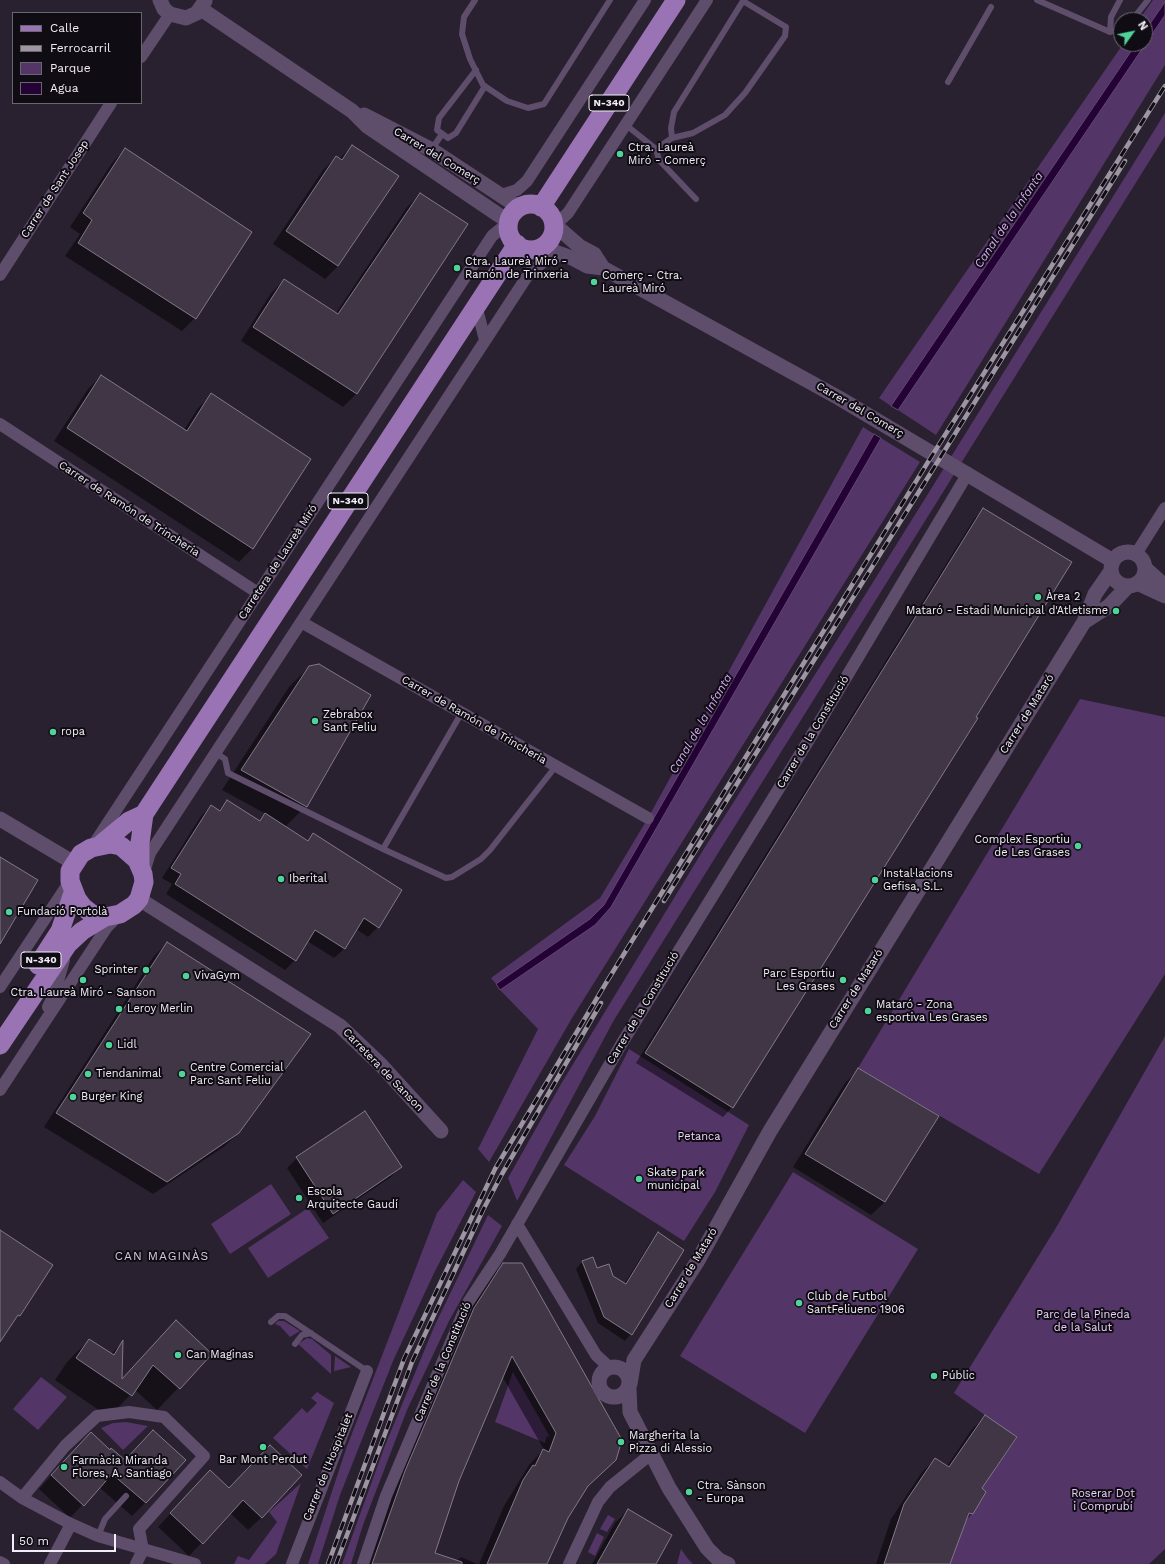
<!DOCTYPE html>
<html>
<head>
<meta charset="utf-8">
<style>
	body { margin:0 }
	#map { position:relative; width:1165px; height:1564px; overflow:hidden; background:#2a2130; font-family:"Work Sans",sans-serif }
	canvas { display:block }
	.legend { position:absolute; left:12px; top:12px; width:130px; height:92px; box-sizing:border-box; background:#100c13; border:1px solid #6a666e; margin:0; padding:5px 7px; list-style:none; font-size:12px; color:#f2edf7 }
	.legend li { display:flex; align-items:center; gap:8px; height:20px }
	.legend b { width:20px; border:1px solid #6a666e }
	.north { position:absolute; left:1113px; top:12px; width:40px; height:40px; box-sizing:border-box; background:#100c13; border:1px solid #6a666e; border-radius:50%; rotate:57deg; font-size:11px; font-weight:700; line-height:16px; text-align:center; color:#f2edf7 }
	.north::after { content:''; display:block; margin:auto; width:14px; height:18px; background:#4fd399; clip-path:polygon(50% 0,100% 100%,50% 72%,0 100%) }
	.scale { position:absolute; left:12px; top:1534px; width:104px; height:18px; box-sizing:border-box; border:2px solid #f2edf7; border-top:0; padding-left:5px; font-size:12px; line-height:14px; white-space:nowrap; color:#f2edf7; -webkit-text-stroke:3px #100c13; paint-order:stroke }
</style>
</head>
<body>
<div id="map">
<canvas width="1165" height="1564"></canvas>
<ul class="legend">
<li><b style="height:5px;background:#9973b4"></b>Calle</li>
<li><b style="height:5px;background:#9d96a2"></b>Ferrocarril</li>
<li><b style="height:11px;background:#533567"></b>Parque</li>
<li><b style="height:11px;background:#240236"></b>Agua</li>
</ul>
<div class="north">N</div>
<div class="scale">50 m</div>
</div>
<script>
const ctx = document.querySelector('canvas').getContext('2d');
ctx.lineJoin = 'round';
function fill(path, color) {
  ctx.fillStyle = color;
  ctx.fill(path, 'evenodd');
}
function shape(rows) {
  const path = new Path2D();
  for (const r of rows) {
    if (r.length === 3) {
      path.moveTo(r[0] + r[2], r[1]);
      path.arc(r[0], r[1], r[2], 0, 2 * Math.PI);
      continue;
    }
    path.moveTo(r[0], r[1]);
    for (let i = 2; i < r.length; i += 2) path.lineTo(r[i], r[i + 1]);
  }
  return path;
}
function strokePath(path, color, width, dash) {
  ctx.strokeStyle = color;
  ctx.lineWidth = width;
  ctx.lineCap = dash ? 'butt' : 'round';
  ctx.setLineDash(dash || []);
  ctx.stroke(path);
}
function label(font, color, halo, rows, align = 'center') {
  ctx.font = font + ' "Work Sans",sans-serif';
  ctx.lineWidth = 4;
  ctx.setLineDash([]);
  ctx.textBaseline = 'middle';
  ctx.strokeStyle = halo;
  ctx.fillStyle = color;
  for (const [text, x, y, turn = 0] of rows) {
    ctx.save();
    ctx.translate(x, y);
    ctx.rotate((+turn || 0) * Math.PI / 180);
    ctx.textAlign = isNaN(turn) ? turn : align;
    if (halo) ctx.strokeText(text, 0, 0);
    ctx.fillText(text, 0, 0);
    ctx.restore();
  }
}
const green = shape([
	[1153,0,1165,0,1165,2,1145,31,1145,20,1139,20],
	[1165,15,1165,65,936,435,898,410],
	[1123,44,1136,44,891,406,879,398],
	[1165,113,1165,136,614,1020,517,1201,508,1178,561,1084,705,847,837,640],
	[863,427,874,434,604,905,590,919,496,984,491,978,600,898,648,818],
	[881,438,920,462,572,1018,489,1162,478,1149,538,1029,500,990,595,925,611,907],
	[1080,699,1165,717,1165,974,1039,1174,858,1068],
	[1165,1036,1165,1549,1149,1564,950,1564,969,1513,973,1514,986,1492,982,1488,1017,1438,954,1393,1057,1226],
	[629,1049,749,1125,715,1192,684,1241,564,1165,595,1116],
	[793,1172,918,1249,805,1433,680,1356],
	[463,1180,476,1192,434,1273,393,1361,340,1495,318,1564,308,1564,346,1449,437,1213],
	[271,1184,291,1214,230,1254,211,1224],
	[308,1208,329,1238,268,1278,248,1248],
	[488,1215,502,1226,449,1321,407,1410,363,1525,351,1564,342,1564,384,1448,434,1327],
	[278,1321,284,1321,300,1331,290,1337,280,1326,275,1324],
	[307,1338,312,1339,331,1355,331,1374,298,1344],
	[335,1356,351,1367,334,1371],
	[513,1372,550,1437,547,1436,545,1443,495,1422],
	[41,1377,67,1397,38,1430,13,1409],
	[317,1392,334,1403,307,1469,273,1438,302,1408,307,1413,317,1403,311,1398],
	[126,1422,148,1426,123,1450,101,1428,113,1423],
	[301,1483,276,1554,265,1564,234,1564,238,1556,249,1560,277,1522,269,1512],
	[608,1515,615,1519,607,1532,600,1529],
	[597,1533,604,1537,595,1556,588,1552],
	[681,1549,688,1559,693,1564,677,1564]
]);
const water = shape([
	[1165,2,1165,15,898,410,891,406,1136,44,1145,44,1145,31,1165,2],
	[874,434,881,438,611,907,595,925,500,990,496,984,590,919,604,905,874,434]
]);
const shadow = shape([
	[352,146,338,266,325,279,273,244,323,170,336,157,339,159],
	[125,149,195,318,182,331,65,256,80,234,70,227,112,163],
	[420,194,467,225,356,394,343,407,241,341,271,293,284,280,336,313,407,207],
	[101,376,184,430,198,408,212,395,310,459,252,549,239,562,54,441,88,389],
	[983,509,732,1107,723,1117,636,1063,974,519],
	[309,667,306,806,285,827,307,841,313,834,378,927,368,937,356,929,344,949,334,958,307,941,295,960,285,970,166,894,172,884,162,878,201,816,211,806,218,811,227,802,259,822,266,814,222,790,289,687],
	[167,943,238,1133,225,1146,153,1194,44,1127,154,956],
	[858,1070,885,1202,871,1215,793,1167,845,1083],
	[365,1113,400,1167,391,1177,323,1223,287,1168,297,1158],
	[658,1234,683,1250,631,1334,625,1341,598,1323,576,1269,582,1262,592,1258,597,1270,613,1276,624,1284,652,1240],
	[504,1264,586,1488,567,1517,547,1564,479,1564,504,1506,529,1465,541,1452,543,1448,502,1376,458,1481,433,1553,456,1561,461,1557,477,1564,363,1564,460,1323,490,1278],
	[176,1321,211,1354,157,1410,135,1390,109,1417,55,1380,67,1362,89,1340,111,1354,122,1343,121,1380],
	[986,1416,981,1489,972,1514,965,1521,949,1564,876,1564,891,1519,922,1472,935,1459,947,1466,972,1429],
	[78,1446,110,1451,146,1502,132,1516,99,1487,70,1518,39,1489],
	[257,1459,262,1517,248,1530,230,1513,189,1556,158,1527,197,1485,229,1489],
	[628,1510,655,1564,592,1564,615,1523]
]);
const building = shape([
	[352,145,399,176,338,266,286,231,336,156,342,160,352,145],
	[125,148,252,232,196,319,78,243,92,220,83,213,125,148],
	[420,193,468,224,357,394,253,327,284,279,338,314,420,193],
	[101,375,187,431,211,393,311,459,253,549,67,428,101,375],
	[983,508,1072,562,976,717,978,718,733,1108,645,1053,983,508],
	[319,664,371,695,307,807,241,770,309,666,319,664],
	[227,800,260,821,265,813,308,841,313,833,402,890,379,928,364,918,345,949,315,930,296,961,175,884,181,874,171,868,211,805,220,811,227,800],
	[0,857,38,880,0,944,0,857],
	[167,942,311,1034,239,1133,167,1182,56,1113,167,942],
	[858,1068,939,1116,885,1202,805,1154,858,1068],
	[365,1111,402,1167,333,1214,296,1157,365,1111],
	[0,1230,53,1265,20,1316,18,1315,0,1342,0,1230],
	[658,1232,684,1250,632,1335,604,1317,582,1261,593,1257,597,1268,609,1264,613,1276,626,1284,658,1232],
	[503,1263,522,1263,622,1440,616,1460,588,1486,568,1518,547,1564,487,1564,523,1480,533,1465,535,1466,543,1449,549,1452,556,1433,512,1356,459,1481,435,1553,462,1562,462,1564,372,1564,405,1471,474,1308,503,1263],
	[176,1320,212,1354,180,1389,153,1365,132,1396,76,1358,89,1339,114,1355,123,1340,122,1379,176,1320],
	[985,1415,1017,1437,982,1488,986,1492,973,1514,969,1513,950,1564,884,1564,904,1504,935,1458,949,1467,985,1415],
	[153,1430,186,1460,146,1503,112,1474,84,1506,51,1475,91,1432,110,1450,111,1448,125,1460,153,1430],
	[270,1445,302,1475,262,1518,243,1500,203,1544,170,1513,210,1470,229,1488,270,1445],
	[628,1509,672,1535,656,1564,597,1564,628,1509]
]);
const service = shape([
	[475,0,464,17,462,34,470,59,483,85,507,101,528,108,544,104,610,0],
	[1037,0,1110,32,1121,28],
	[1132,20,1148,0],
	[1110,32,1111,17,1120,0],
	[476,70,439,118,437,130,448,138,456,133,485,86],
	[948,82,991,7],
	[626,125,656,149,659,160,696,199],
	[432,149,442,134],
	[656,149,672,138,693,133,725,115,745,93,785,36,786,27,743,1,674,112,671,128,672,138],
	[216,753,225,759,228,773,383,849,462,712],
	[383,849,446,878,452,877,481,859,490,850,556,766],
	[271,1322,278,1316,285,1316,367,1371],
	[295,1344,302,1335,311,1333],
	[98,1536,105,1519,126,1496]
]);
const minor = shape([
	[141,57,170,14],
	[501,195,517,190,527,181,645,0],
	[555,225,568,213,707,0],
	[0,275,111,103],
	[476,305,485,340],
	[0,424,258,593],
	[1136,554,1165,508],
	[301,622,648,818],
	[94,844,492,236,509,222],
	[145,869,150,853,530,272,546,260,563,255],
	[0,987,70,881],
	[48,1007,54,995,64,960],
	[0,1090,107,927,118,916],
	[517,1224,596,1355,609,1367],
	[0,1482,22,1498,71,1524,98,1536,195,1564],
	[22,1498,65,1446,97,1416,129,1412,164,1417,204,1456,139,1529,143,1550,136,1564],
	[0,1562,4,1564],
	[50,1564,71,1524],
	[292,1564,367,1371],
	[363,1564,386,1496,467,1304,500,1254,622,1043,807,743,968,473],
	[569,1564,598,1502,610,1487,651,1454]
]);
const tertiary = shape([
	[160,0,164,9,170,14,186,18,197,13,205,1],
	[201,9,352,111,367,126,509,222],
	[364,115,432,150,520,208],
	[555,225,579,246,594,254,603,268],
	[541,247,572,258,587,266,603,268,839,398,1113,561],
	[1128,569,17],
	[1145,568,1165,586],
	[1137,583,1165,596],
	[1084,622,1109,606,1128,586],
	[0,819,74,863],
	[139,899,340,1026,381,1065,441,1131],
	[614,1382,15],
	[630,1384,634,1360,697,1262,770,1131,1084,622,1095,594,1111,571],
	[629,1388,630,1412,669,1488,707,1548,719,1560,728,1564]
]);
const primary = shape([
	[531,227,23],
	[541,207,676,0],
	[110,844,121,846,137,860,143,874,144,882,139,899,134,905,120,914,105,917,92,914,83,907,77,899,70,881,70,871,81,854,91,848,110,844],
	[100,845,129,821,144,814,517,244],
	[140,865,140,843,144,814],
	[38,965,60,931,73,893],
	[0,1045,68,944,82,931,105,917]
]);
const rail = shape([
	[664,901,1125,161],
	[328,1564,404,1359,495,1169,606,983,928,462,1165,86],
	[336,1564,412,1362,483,1210,502,1174,601,1003]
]);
const markers = [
	[620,154,4,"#4fd399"],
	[457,268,4,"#4fd399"],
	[594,282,4,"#4fd399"],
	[1038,597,4,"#4fd399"],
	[1116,611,4,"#4fd399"],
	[315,721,4,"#4fd399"],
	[53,732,4,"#4fd399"],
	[1078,846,4,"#4fd399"],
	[281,879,4,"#4fd399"],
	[875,880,4,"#4fd399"],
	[9,912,4,"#4fd399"],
	[146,970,4,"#4fd399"],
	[186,976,4,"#4fd399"],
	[83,980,4,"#4fd399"],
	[843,980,4,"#4fd399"],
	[119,1009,4,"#4fd399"],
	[868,1011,4,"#4fd399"],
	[109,1045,4,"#4fd399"],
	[88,1074,4,"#4fd399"],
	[182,1074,4,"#4fd399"],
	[73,1097,4,"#4fd399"],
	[639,1179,4,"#4fd399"],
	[299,1198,4,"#4fd399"],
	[799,1303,4,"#4fd399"],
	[178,1355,4,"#4fd399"],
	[934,1376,4,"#4fd399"],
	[621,1442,4,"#4fd399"],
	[263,1447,4,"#4fd399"],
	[64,1467,4,"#4fd399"],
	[689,1492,4,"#4fd399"]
];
const shields = [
	[609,103,40],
	[348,501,40],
	[41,960,40]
];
const shieldNames = [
	["N-340",609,103],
	["N-340",348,501],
	["N-340",41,960]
];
const poiNames = [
	["Ctra. Laureà",628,148],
	["Miró - Comerç",628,161],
	["Ctra. Laureà Miró -",465,262],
	["Ramón de Trinxeria",465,275],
	["Comerç - Ctra.",602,276],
	["Laureà Miró",602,289],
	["Àrea 2",1046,597],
	["Mataró - Estadi Municipal d'Atletisme",1108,611,"right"],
	["Zebrabox",323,715],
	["Sant Feliu",323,728],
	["ropa",61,732],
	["Complex Esportiu",1070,840,"right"],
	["de Les Grases",1070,853,"right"],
	["Instal·lacions",883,874],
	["Gefisa, S.L.",883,887],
	["Iberital",289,879],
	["Fundació Portolà",17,912],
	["Sprinter",138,970,"right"],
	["Parc Esportiu",835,974,"right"],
	["Les Grases",835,987,"right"],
	["VivaGym",194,976],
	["Ctra. Laureà Miró - Sanson",83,993,"center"],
	["Mataró - Zona",876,1005],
	["esportiva Les Grases",876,1018],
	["Leroy Merlin",127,1009],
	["Lidl",117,1045],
	["Centre Comercial",190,1068],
	["Parc Sant Feliu",190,1081],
	["Tiendanimal",96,1074],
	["Burger King",81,1097],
	["Skate park",647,1173],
	["municipal",647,1186],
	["Escola",307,1192],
	["Arquitecte Gaudí",307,1205],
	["Club de Futbol",807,1297],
	["SantFeliuenc 1906",807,1310],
	["Can Maginas",186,1355],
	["Públic",942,1376],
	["Margherita la",629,1436],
	["Pizza di Alessio",629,1449],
	["Bar Mont Perdut",263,1460,"center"],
	["Farmàcia Miranda",72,1461],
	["Flores, A. Santiago",72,1474],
	["Ctra. Sànson",697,1486],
	["- Europa",697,1499]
];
const streetNames = [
	["Carrer del Comerç",437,156,31],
	["Carrer de Sant Josep",55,189,-57],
	["Carrer del Comerç",860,410,30],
	["Carrer de Ramón de Trincheria",129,509,33],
	["Carretera de Laureà Miró",278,562,-57],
	["Carrer de Mataró",1027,714,-58],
	["Carrer de Ramón de Trincheria",474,720,30],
	["Carrer de la Constitució",813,732,-59],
	["Carrer de Mataró",856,989,-58],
	["Carrer de la Constitució",643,1008,-59],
	["Carretera de Sanson",383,1070,46],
	["Carrer de Mataró",691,1268,-59],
	["Carrer de la Constitució",443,1362,-67],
	["Carrer de l'Hospitalet",328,1467,-68]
];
const parkNames = [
	["Petanca",699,1137],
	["Parc de la Pineda",1083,1315],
	["de la Salut",1083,1328],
	["Roserar Dot",1103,1494],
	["i Comprubí",1103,1507]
];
const waterNames = [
	["Canal de la Infanta",1009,220,-56],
	["Canal de la Infanta",701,724,-60]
];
const neighbourhoodNames = [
	["CAN MAGINÀS",162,1256]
];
fill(green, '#533567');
fill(water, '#240236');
strokePath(water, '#624870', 1);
fill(shadow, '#0007');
fill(building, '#403646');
strokePath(building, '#82788a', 1);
strokePath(service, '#5f4d6c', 6);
strokePath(minor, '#5f4d6c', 12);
strokePath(tertiary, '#5f4d6c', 15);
strokePath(primary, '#9973b4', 19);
strokePath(rail, '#9d96a2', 4.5);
strokePath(rail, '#100c13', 3, [9]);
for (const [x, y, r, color] of markers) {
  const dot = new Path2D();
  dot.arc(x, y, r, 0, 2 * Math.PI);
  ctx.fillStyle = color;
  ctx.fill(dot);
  strokePath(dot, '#100c13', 1.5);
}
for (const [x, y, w] of shields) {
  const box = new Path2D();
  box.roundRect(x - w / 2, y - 8, w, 16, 3);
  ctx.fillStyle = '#100c13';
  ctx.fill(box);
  strokePath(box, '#f2edf7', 1);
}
label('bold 10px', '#f2edf7', null, shieldNames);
label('11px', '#f2edf7', '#100c13', poiNames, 'left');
label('11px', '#f2edf7', '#100c13', streetNames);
label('11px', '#e9d1fa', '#100c13', parkNames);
label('italic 12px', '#daaafb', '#100c13', waterNames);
ctx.letterSpacing = '1px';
label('12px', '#d2c7db', '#100c13', neighbourhoodNames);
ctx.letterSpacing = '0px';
</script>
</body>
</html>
